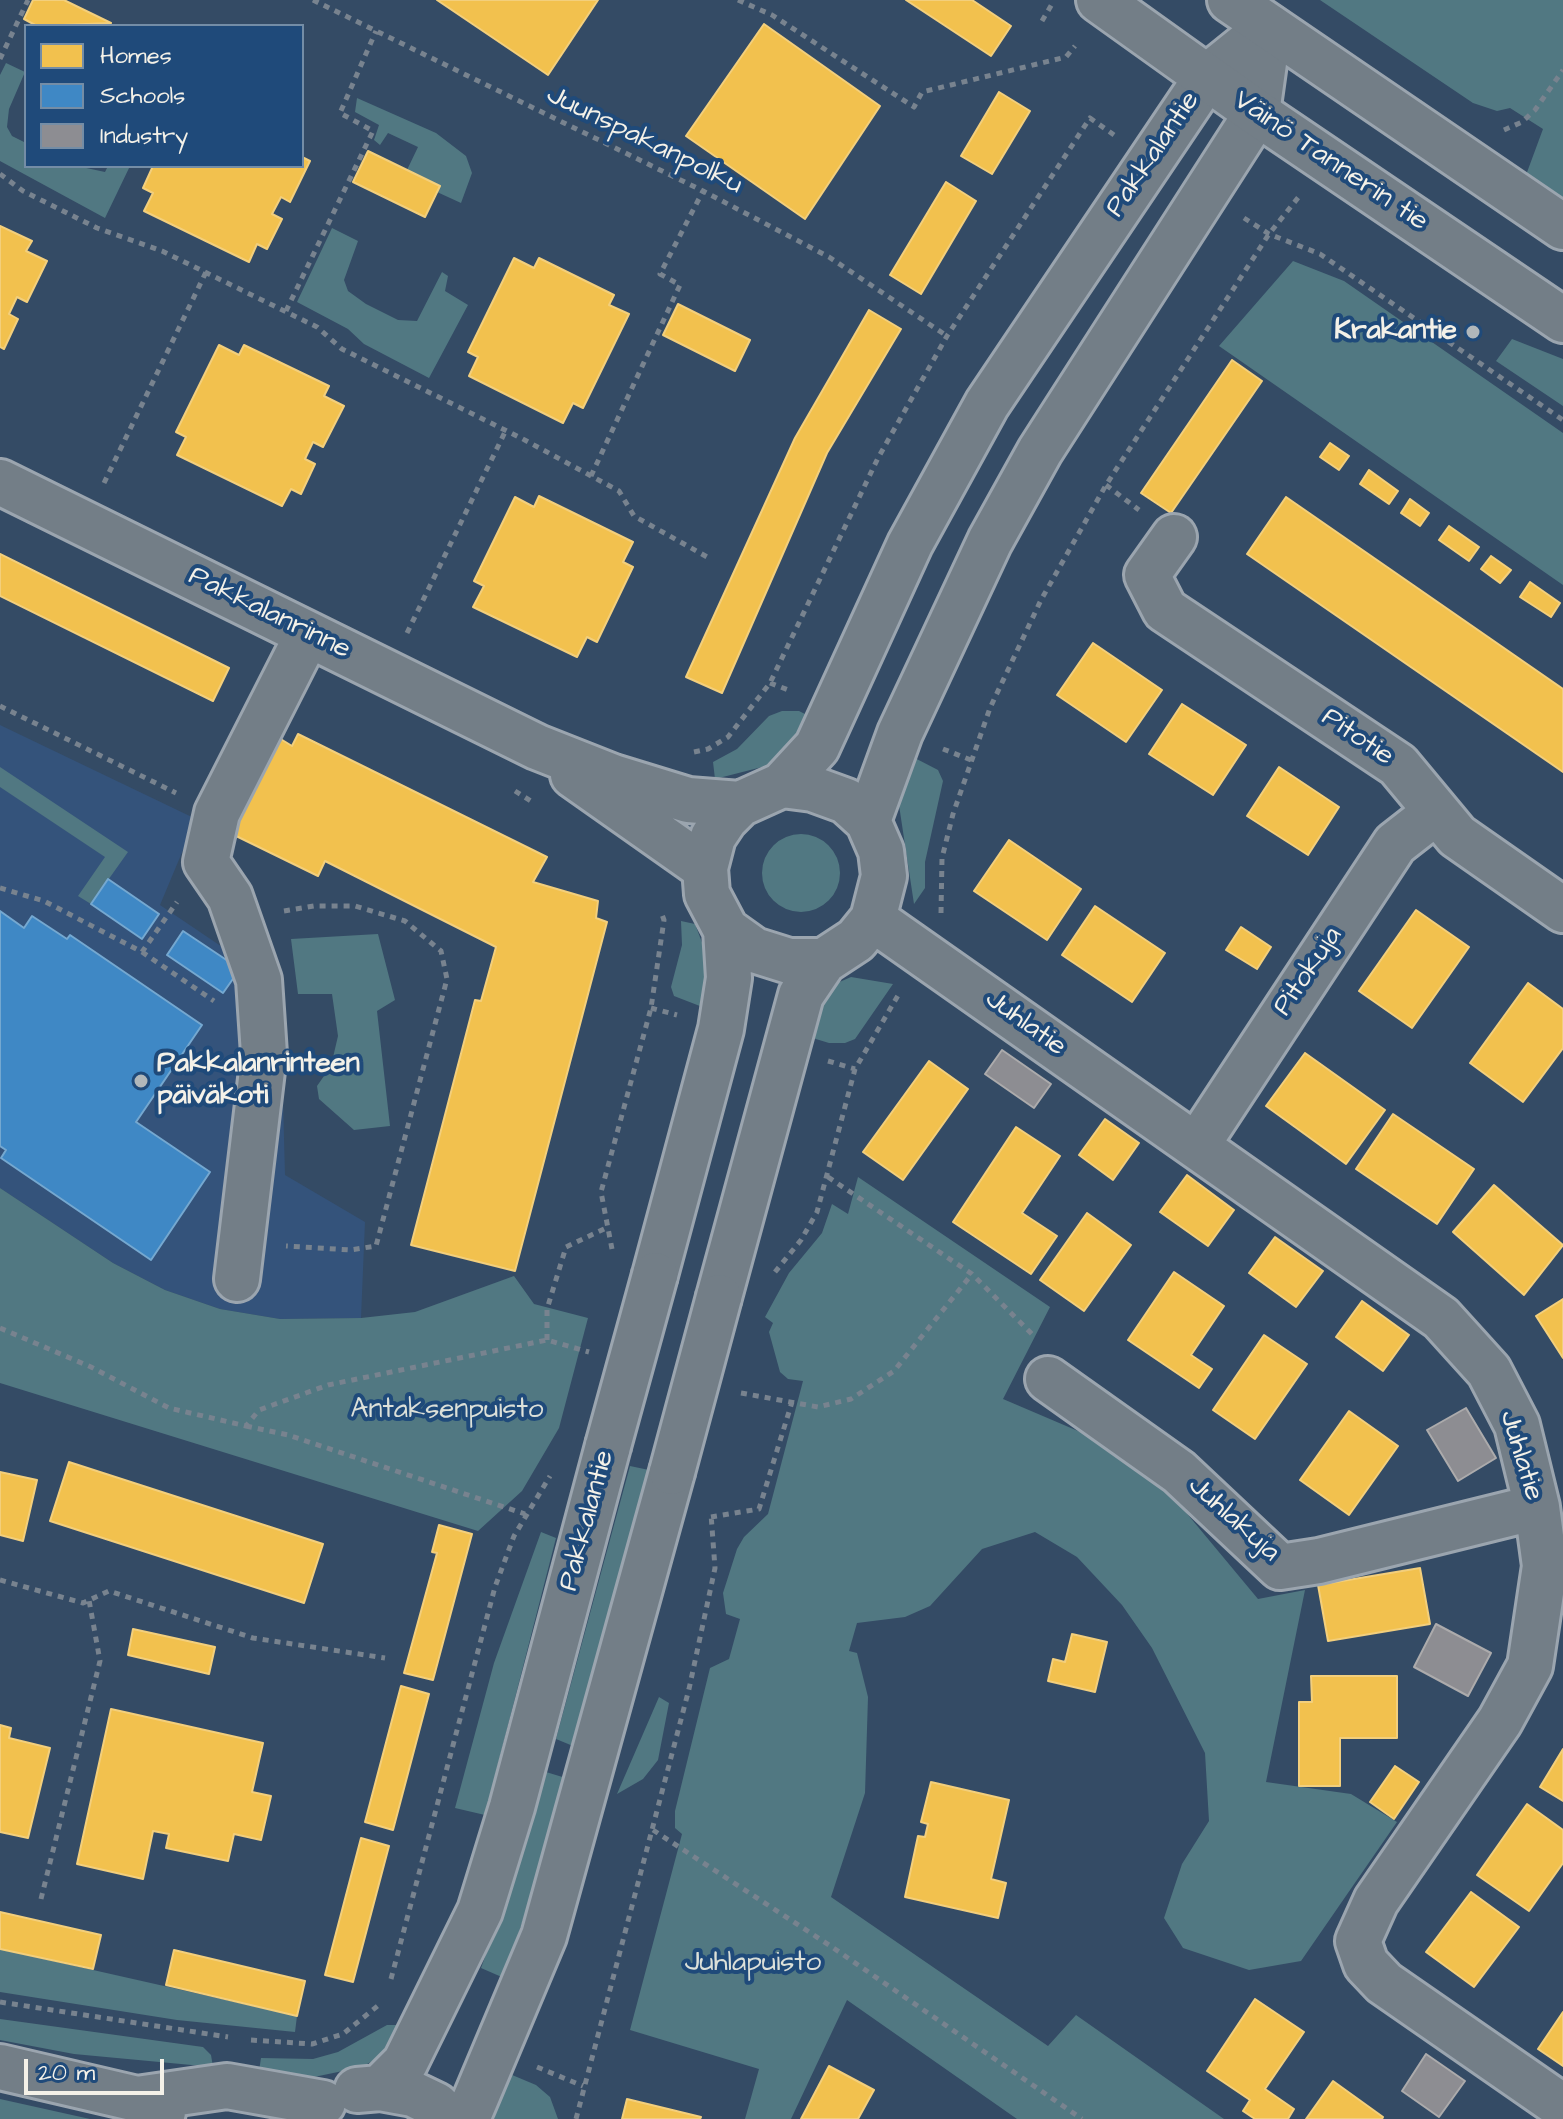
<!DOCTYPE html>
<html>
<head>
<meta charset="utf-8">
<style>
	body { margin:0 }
	#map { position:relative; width:1563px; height:2119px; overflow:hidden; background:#344b65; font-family:"Architects Daughter",sans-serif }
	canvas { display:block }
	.legend { position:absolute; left:24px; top:24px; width:280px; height:144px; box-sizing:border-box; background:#1f4a7a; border:2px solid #748da6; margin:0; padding:10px 14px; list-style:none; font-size:24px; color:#f4f1e8 }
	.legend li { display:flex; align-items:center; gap:16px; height:40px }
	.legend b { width:40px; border:2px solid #748da6 }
	.scale { position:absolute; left:24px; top:2059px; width:140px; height:36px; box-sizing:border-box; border:4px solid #f4f1e8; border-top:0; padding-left:10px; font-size:24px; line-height:28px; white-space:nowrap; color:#f4f1e8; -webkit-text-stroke:6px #1f4a7a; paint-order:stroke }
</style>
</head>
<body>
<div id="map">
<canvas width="1563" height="2119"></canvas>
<ul class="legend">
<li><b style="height:22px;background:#f2c14e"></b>Homes</li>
<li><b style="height:22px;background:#3f88c5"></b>Schools</li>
<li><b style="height:22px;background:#8d8d92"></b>Industry</li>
</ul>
<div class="scale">20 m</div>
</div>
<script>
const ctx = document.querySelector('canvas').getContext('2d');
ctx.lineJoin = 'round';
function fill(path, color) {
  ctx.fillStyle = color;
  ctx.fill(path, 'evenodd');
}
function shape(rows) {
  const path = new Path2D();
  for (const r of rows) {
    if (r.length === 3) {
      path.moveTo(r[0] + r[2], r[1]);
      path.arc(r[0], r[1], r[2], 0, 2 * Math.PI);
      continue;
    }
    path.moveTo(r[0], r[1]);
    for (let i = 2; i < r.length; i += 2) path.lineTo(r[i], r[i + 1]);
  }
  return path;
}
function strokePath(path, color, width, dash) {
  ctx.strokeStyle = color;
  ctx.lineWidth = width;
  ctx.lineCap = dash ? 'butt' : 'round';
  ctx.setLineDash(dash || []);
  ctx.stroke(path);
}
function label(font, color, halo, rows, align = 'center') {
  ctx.font = font + ' "Architects Daughter",sans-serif';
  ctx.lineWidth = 8;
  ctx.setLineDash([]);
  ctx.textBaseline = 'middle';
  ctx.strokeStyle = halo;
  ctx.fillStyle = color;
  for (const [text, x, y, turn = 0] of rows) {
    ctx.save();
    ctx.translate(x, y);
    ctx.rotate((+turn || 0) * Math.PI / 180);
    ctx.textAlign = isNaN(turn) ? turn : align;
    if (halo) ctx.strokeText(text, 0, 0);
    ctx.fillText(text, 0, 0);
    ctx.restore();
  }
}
const built = shape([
	[0,725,196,819,160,905,280,986,285,1175,365,1222,361,1318,280,1319,220,1309,165,1290,113,1263,0,1188]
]);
const green = shape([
	[1320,0,1563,0,1563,199,1526,175,1543,129,1510,108,1497,111,1473,103],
	[6,63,25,72,9,109,7,127,12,136,26,143,26,166,77,166,105,172,108,166,130,166,105,218,0,161,0,75],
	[357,98,436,133,466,156,472,173,461,203,437,192,440,186,407,170,418,147,388,133,380,145,374,140,379,125,355,112],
	[332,228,358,241,344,280,348,291,366,304,398,320,417,321,442,272,448,276,445,291,468,305,429,378,364,344,348,329,297,302],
	[1293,261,1344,281,1563,433,1563,585,1219,346],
	[1512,339,1563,359,1563,406,1496,361],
	[782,711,799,711,811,717,787,753,766,766,715,779,713,762,737,749,769,716],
	[909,755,938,770,943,781,925,862,925,888,914,904,897,792],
	[0,767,128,852,91,904,78,896,105,857,0,787],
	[801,873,39],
	[681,921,695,924,706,953,709,977,705,1008,674,996,671,987,682,945],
	[378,934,395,1000,377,1011,390,1126,354,1130,319,1099,317,1086,331,1066,338,1036,332,994,298,994,291,939],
	[851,977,893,984,855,1039,845,1043,829,1043,806,1036,814,1012,835,984],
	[858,1177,1050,1307,1003,1399,1085,1434,1164,1486,1258,1599,1305,1590,1266,1782,1351,1794,1397,1822,1301,1961,1249,1970,1183,1948,1164,1918,1182,1864,1209,1821,1205,1753,1152,1648,1122,1605,1077,1557,1035,1532,982,1549,930,1606,905,1617,857,1623,849,1651,857,1653,868,1697,865,1793,831,1897,1048,2046,1076,2015,1224,2119,1017,2119,847,2000,791,2119,745,2119,759,2069,630,2030,682,1834,675,1828,675,1811,710,1668,729,1659,740,1619,726,1614,723,1593,737,1549,744,1537,768,1514,803,1381,788,1379,780,1372,769,1332,773,1323,765,1317,789,1273,822,1233,832,1204,848,1214],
	[0,1188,113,1263,165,1290,220,1309,280,1319,361,1318,415,1312,514,1276,534,1304,588,1318,559,1428,522,1491,478,1531,0,1383],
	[630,1466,649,1470,573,1746,556,1739],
	[541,1532,556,1538,485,1815,455,1808,494,1663],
	[659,1697,669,1703,658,1760,643,1779,617,1794],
	[546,1772,569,1779,504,1978,481,1968,516,1874],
	[0,1949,297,2016,295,2032,177,2020,0,1992],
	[0,2019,203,2047,211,2055,213,2067,74,2054,0,2040],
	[387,2025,406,2025,381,2056,362,2067,314,2077,259,2071,261,2058,313,2059,338,2052],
	[505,2072,536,2085,550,2097,558,2119,494,2119],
	[0,2099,90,2119,0,2119]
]);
const homes = shape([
	[33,0,64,0,111,23,37,26,24,19,33,0],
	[437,0,598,0,548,75,437,0],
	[906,0,972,0,1011,26,991,56,906,0],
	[764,24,880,106,805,219,686,136,764,24],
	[999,92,1030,111,992,174,961,156,999,92],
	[368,151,440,186,425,217,353,182,368,151],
	[302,157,310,161,290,202,281,197,272,214,282,219,267,249,257,244,249,262,144,211,153,193,143,188,153,166,302,166,302,157],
	[946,182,976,201,921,294,890,275,946,182],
	[0,226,32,241,26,251,47,261,27,302,17,297,9,314,18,319,4,349,0,347,0,226],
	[514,258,534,268,539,258,614,295,609,305,629,314,583,408,573,403,563,423,469,376,478,357,468,352,514,258],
	[678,304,750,340,735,371,663,335,678,304],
	[869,310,901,329,827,453,722,693,686,677,795,438,869,310],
	[219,345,239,355,244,345,329,386,324,396,344,406,323,447,313,442,305,459,315,464,301,494,291,489,282,506,177,455,186,437,176,432,219,345],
	[1232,360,1262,381,1171,513,1141,493,1232,360],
	[1330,443,1349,456,1339,470,1320,457,1330,443],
	[1369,470,1398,491,1389,504,1360,484,1369,470],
	[539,496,633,542,623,562,633,567,597,642,587,637,577,657,473,607,484,586,474,581,515,497,534,507,539,496],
	[1286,497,1563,689,1563,772,1247,554,1286,497],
	[1410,499,1429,513,1420,526,1401,513,1410,499],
	[1449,526,1479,547,1469,561,1439,540,1449,526],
	[0,554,229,668,213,701,0,596,0,554],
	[1491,556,1511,570,1500,583,1481,569,1491,556],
	[1530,582,1560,603,1551,617,1520,597,1530,582],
	[1093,643,1162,690,1126,742,1057,695,1093,643],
	[1182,704,1246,745,1213,795,1149,754,1182,704],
	[298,734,547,857,533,882,598,901,596,918,607,922,515,1271,411,1245,475,1000,481,1001,496,947,325,861,318,876,232,834,279,738,292,746,298,734],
	[1279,767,1339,807,1308,855,1247,816,1279,767],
	[1009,840,1081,889,1047,940,974,891,1009,840],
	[1095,906,1165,953,1132,1002,1062,955,1095,906],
	[1416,910,1469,947,1412,1028,1359,991,1416,910],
	[1241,927,1271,947,1257,969,1226,950,1241,927],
	[1528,983,1563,1009,1563,1048,1523,1102,1470,1063,1528,983],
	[1305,1053,1385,1110,1346,1164,1266,1106,1305,1053],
	[929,1061,968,1089,903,1180,863,1152,929,1061],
	[1393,1114,1474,1169,1437,1224,1356,1169,1393,1114],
	[1105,1119,1139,1143,1113,1180,1079,1155,1105,1119],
	[1016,1127,1060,1156,1022,1213,1057,1236,1031,1274,953,1222,1016,1127],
	[1187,1175,1234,1210,1208,1246,1160,1212,1187,1175],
	[1494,1185,1563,1245,1524,1295,1453,1232,1494,1185],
	[1087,1213,1131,1245,1084,1311,1040,1280,1087,1213],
	[1275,1237,1323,1271,1296,1307,1249,1273,1275,1237],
	[1174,1272,1224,1306,1191,1355,1212,1369,1199,1388,1128,1340,1174,1272],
	[1563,1299,1563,1358,1536,1316,1563,1299],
	[1362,1301,1409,1335,1383,1371,1336,1337,1362,1301],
	[1264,1335,1307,1364,1255,1439,1213,1410,1264,1335],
	[1349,1411,1398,1446,1349,1515,1300,1480,1349,1411],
	[69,1462,323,1544,304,1603,50,1521,69,1462],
	[0,1472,37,1480,23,1541,0,1535,0,1472],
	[439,1525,472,1534,433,1680,404,1673,437,1553,432,1552,439,1525],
	[1420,1568,1430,1624,1328,1641,1318,1585,1420,1568],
	[133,1629,215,1647,209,1674,128,1655,133,1629],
	[1072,1634,1107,1642,1095,1692,1048,1681,1053,1659,1065,1662,1072,1634],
	[1311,1676,1397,1676,1397,1738,1340,1738,1340,1786,1299,1786,1299,1702,1312,1702,1311,1676],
	[401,1686,429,1694,393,1830,365,1822,401,1686],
	[111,1709,263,1743,252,1792,271,1796,261,1840,234,1834,228,1861,166,1848,169,1834,153,1831,143,1879,77,1864,111,1709],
	[0,1725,11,1728,9,1738,50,1748,28,1838,0,1832,0,1725],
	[1563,1749,1563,1801,1540,1787,1563,1749],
	[1395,1766,1419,1782,1394,1819,1370,1802,1395,1766],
	[931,1782,1009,1800,991,1879,1006,1883,998,1918,905,1897,918,1836,925,1837,928,1824,921,1822,931,1782],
	[1527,1804,1563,1830,1563,1863,1529,1911,1477,1875,1527,1804],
	[361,1838,389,1846,353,1982,325,1975,361,1838],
	[1471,1892,1519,1927,1474,1987,1426,1952,1471,1892],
	[0,1912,101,1935,93,1969,0,1949,0,1912],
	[174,1950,305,1981,297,2016,166,1985,174,1950],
	[1255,1999,1304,2032,1265,2089,1294,2109,1288,2119,1255,2119,1243,2111,1250,2100,1207,2071,1255,1999],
	[1563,2012,1563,2066,1538,2049,1563,2012],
	[829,2066,874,2090,858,2119,801,2119,829,2066],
	[1333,2081,1383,2117,1382,2119,1306,2119,1333,2081],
	[627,2099,701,2117,700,2119,622,2119,627,2099]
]);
const schools = shape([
	[108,879,159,914,142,939,91,904,108,879],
	[0,911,24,928,32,916,67,939,70,935,202,1025,136,1122,210,1172,151,1260,1,1158,6,1150,0,1146,0,911],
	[183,931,240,969,223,993,167,955,183,931]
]);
const industry = shape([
	[1002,1050,1051,1084,1034,1108,985,1074,1002,1050],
	[1466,1408,1496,1458,1458,1481,1427,1430,1466,1408],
	[1436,1624,1491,1653,1468,1696,1414,1667,1436,1624],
	[1426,2054,1465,2081,1439,2117,1402,2091,1426,2054]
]);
const path = shape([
	[313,0,703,191,829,257,947,336],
	[738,0,772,15,914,107,922,92,1066,57,1075,46],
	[1042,21,1052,4],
	[0,59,28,0],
	[1504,130,1522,122,1535,110,1563,70],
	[0,174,23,191,97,228,162,251,317,327,342,349,521,438,619,491,634,516,709,558],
	[1244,218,1269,234,1320,254,1563,420],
	[286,311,373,131,340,113,376,31],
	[591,476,680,285,660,274,703,191],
	[104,483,206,272],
	[1106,485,1139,510],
	[407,633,506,430],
	[770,683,791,691],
	[0,706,176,793],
	[943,749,971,760],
	[694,752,708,749,728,737,770,683,878,458,947,336,1090,118,1114,135],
	[515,791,534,803],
	[0,888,44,901,142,952,177,902],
	[284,911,314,906,355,906,405,921,441,951,447,979,376,1246,350,1250,286,1246],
	[941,913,942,858,953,814,990,708,1041,600,1106,485,1269,234,1301,194],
	[142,952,214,1001],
	[651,1008,677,1015],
	[828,1061,855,1069],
	[828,1177,972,1274,1035,1337],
	[612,1249,601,1192,651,1008,664,920,661,912],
	[775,1272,801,1240,817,1212,855,1069,900,992],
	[0,1328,91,1367,169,1408,246,1426,259,1410,328,1385,547,1340,589,1352],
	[547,1340,547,1309,566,1247,606,1228],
	[741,1393,818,1407,851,1399,894,1371,972,1274],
	[246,1426,288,1435,525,1514],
	[711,1517,759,1509,792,1402],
	[0,1580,83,1603,109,1591,253,1638,385,1658],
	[653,1830,829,1945,1082,2119],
	[41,1899,100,1661,89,1600],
	[391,1979,495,1587,514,1536,550,1476],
	[0,2002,228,2037],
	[251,2040,312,2044,343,2034,380,2004],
	[537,2067,583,2086],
	[576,2119,689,1689,715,1568,711,1514]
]);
const minor = shape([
	[0,482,537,747,613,777,688,800,740,804],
	[1174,537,1147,575,1165,610,1398,765,1457,836,1563,910],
	[573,775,705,868],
	[782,785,817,747,910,544,987,404,1207,77,1269,27],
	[782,785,813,789,846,801,868,821,881,851,884,876,873,919,856,940,824,961,789,961,754,950,726,930,707,894,705,868,713,837,725,819,740,804,782,785],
	[868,821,900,733,990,541,1040,451,1257,113,1269,27],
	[873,919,1441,1318,1489,1371,1517,1425,1537,1507,1545,1566,1530,1666,1500,1721,1376,1901,1358,1941,1366,1964,1384,1983,1563,2107],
	[1197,1145,1395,844,1436,812],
	[655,1275,721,1029,729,978,726,930],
	[237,1279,264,1054,259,980,230,897,206,862,217,813,308,634],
	[719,1297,801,995,824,961],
	[1048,1379,1179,1472,1280,1567,1319,1561,1537,1507],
	[0,2067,137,2099,163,2112],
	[380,2088,405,2063,480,1911,512,1807,608,1446],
	[357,2090,380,2088,413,2094,436,2105,450,2119],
	[137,2099,227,2086,323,2103],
	[467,2119,544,1936,672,1472]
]);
const major = shape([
	[1099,0,1257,113,1563,320],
	[1230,0,1563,227]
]);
const minorBridge = shape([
	[608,1446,655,1275],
	[672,1472,719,1297]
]);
const markers = [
	[1473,332,8,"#b1b7ba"],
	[141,1081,8,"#b1b7ba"]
];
const streetNames = [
	["Juunspakanpolku",644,141,26],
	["Pakkalantie",1154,155,-56],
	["Väinö Tannerin tie",1330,162,34],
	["Pakkalanrinne",269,614,26],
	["Pitotie",1357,738,34],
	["Pitokuja",1309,972,-56],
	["Juhlatie",1025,1024,36],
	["Juhlatie",1520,1456,73],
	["Juhlakuja",1233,1520,42],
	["Pakkalantie",588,1521,-75]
];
const poiNames = [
	["Krakantie",1457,332],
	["Pakkalanrinteen",157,1065,"left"],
	["päiväkoti",157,1097,"left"]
];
const parkNames = [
	["Antaksenpuisto",447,1411],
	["Juhlapuisto",753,1964]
];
fill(built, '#34537b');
fill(green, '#517882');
fill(homes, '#f2c14e');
strokePath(homes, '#f3cf7c', 2);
fill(schools, '#3f88c5');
strokePath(schools, '#75a8d0', 2);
fill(industry, '#8d8d92');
strokePath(industry, '#acabac', 2);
strokePath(minor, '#9ba5af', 50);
strokePath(major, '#9ba5af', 50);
strokePath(path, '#78838f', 5, [6, 6]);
strokePath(minor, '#737e87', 44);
strokePath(major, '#737e87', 44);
strokePath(minorBridge, '#9ba5af', 50, []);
strokePath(minorBridge, '#737e87', 44);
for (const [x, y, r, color] of markers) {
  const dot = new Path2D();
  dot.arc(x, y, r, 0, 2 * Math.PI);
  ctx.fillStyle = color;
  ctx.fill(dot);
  strokePath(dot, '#1f4a7a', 3);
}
label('28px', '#f4f1e8', '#1f4a7a', streetNames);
label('bold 28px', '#f4f1e8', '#1f4a7a', poiNames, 'right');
label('28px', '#dce0d9', '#1f4a7a', parkNames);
</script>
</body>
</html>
